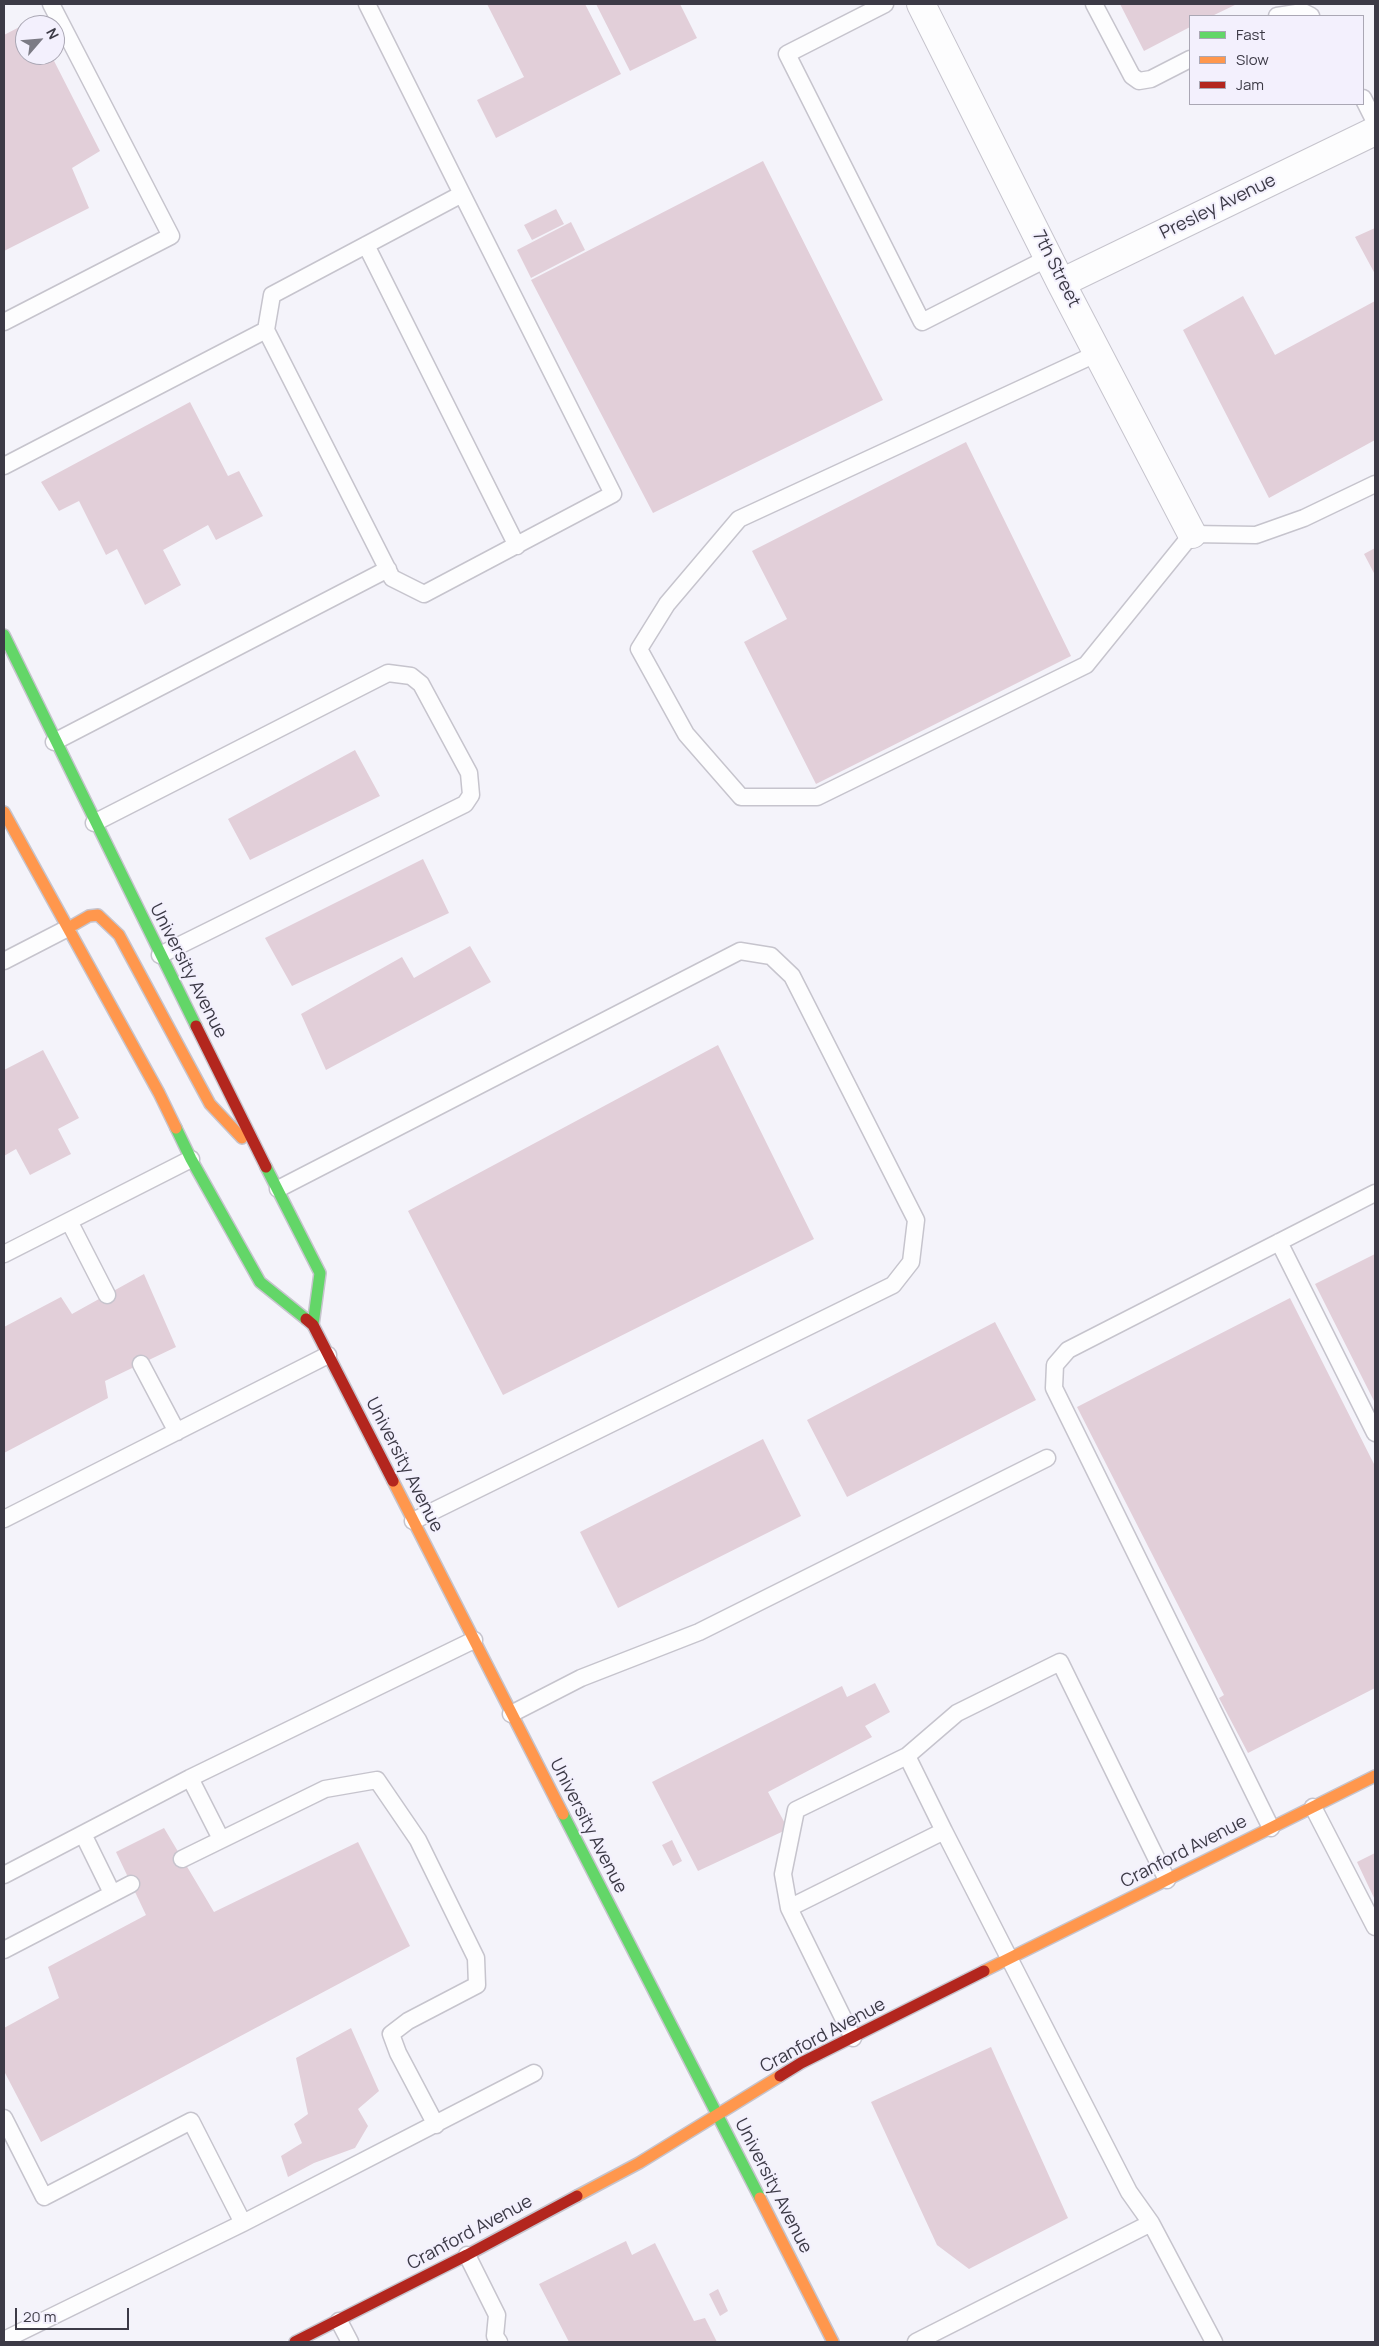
<!DOCTYPE html>
<html>
<head>
<meta charset="utf-8">
<style>
	body { margin:0 }
	#map { position:relative; width:1379px; height:2346px; overflow:hidden; background:#f4f3fa; font-family:Manrope,sans-serif }
	canvas { display:block }
	.frame { position:absolute; inset:0; border:5px solid #3c3a46; pointer-events:none }
	.legend { position:absolute; left:1189px; top:15px; width:175px; height:90px; box-sizing:border-box; background:#f3f0fd; border:1px solid #aaa7b4; margin:0; padding:6px 9px; list-style:none; font-size:15px; color:#3c3a46 }
	.legend li { display:flex; align-items:center; gap:10px; height:25px }
	.legend b { width:25px; border:1px solid #aaa7b4 }
	.north { position:absolute; left:15px; top:15px; width:50px; height:50px; box-sizing:border-box; background:#f3f0fd; border:1px solid #aaa7b4; border-radius:50%; rotate:63deg; font-size:14px; font-weight:700; line-height:20px; text-align:center; color:#3c3a46 }
	.north::after { content:''; display:block; margin:auto; width:18px; height:22px; background:#7c7b85; clip-path:polygon(50% 0,100% 100%,50% 72%,0 100%) }
	.scale { position:absolute; left:15px; top:2308px; width:114px; height:22px; box-sizing:border-box; border:2px solid #3c3a46; border-top:0; padding-left:6px; font-size:15px; line-height:18px; white-space:nowrap; color:#3c3a46; -webkit-text-stroke:4px #f3f0fd; paint-order:stroke }
</style>
</head>
<body>
<div id="map">
<canvas width="1379" height="2346"></canvas>
<div class="frame"></div>
<ul class="legend">
<li><b style="height:6px;background:#63d668"></b>Fast</li>
<li><b style="height:6px;background:#ff974d"></b>Slow</li>
<li><b style="height:6px;background:#b3261e"></b>Jam</li>
</ul>
<div class="north">N</div>
<div class="scale">20 m</div>
</div>
<script>
const ctx = document.querySelector('canvas').getContext('2d');
ctx.lineJoin = 'round';
function fill(path, color) {
  ctx.fillStyle = color;
  ctx.fill(path, 'evenodd');
}
function shape(rows) {
  const path = new Path2D();
  for (const r of rows) {
    path.moveTo(r[0], r[1]);
    for (let i = 2; i < r.length; i += 2) path.lineTo(r[i], r[i + 1]);
  }
  return path;
}
function strokePath(path, color, width, dash) {
  ctx.strokeStyle = color;
  ctx.lineWidth = width;
  ctx.lineCap = dash ? 'butt' : 'round';
  ctx.setLineDash(dash || []);
  ctx.stroke(path);
}
function label(font, color, halo, rows, align = 'center') {
  ctx.font = font + ' Manrope,sans-serif';
  ctx.lineWidth = 4;
  ctx.setLineDash([]);
  ctx.textBaseline = 'middle';
  ctx.strokeStyle = halo;
  ctx.fillStyle = color;
  for (const [text, x, y, turn = 0] of rows) {
    ctx.save();
    ctx.translate(x, y);
    ctx.rotate((+turn || 0) * Math.PI / 180);
    ctx.textAlign = isNaN(turn) ? turn : align;
    if (halo) ctx.strokeText(text, 0, 0);
    ctx.fillText(text, 0, 0);
    ctx.restore();
  }
}
const building = shape([
	[487,4,585,4,621,74,496,138,477,100,524,77],
	[596,4,680,4,697,38,630,71],
	[1120,4,1237,4,1212,16,1190,16,1190,27,1144,51],
	[33,20,36,25,25,25,25,55,51,55,100,151,72,168,89,208,4,251,4,35],
	[763,161,883,400,653,513,531,280],
	[556,209,564,224,532,240,524,225],
	[571,222,585,250,531,278,517,250],
	[1375,228,1375,274,1355,237],
	[1243,296,1275,355,1375,301,1375,440,1269,498,1183,330],
	[190,402,228,476,239,471,263,516,216,540,208,525,163,550,181,585,145,605,117,549,106,555,79,501,59,511,41,482],
	[966,442,1071,656,816,784,744,642,787,619,752,551],
	[1375,548,1375,575,1364,554],
	[355,750,380,796,250,860,228,819],
	[423,859,449,913,292,986,265,938],
	[470,946,491,982,326,1070,301,1014,402,957,414,978],
	[718,1045,814,1239,503,1395,408,1211],
	[43,1050,79,1118,58,1129,71,1154,30,1175,16,1149,4,1156,4,1070],
	[1375,1254,1375,1403,1315,1284],
	[144,1274,176,1347,105,1381,108,1398,4,1453,4,1327,61,1297,72,1314],
	[1290,1298,1375,1466,1375,1688,1248,1753,1219,1698,1224,1695,1077,1407],
	[995,1322,1036,1400,847,1497,807,1420],
	[763,1439,801,1516,618,1608,580,1532],
	[875,1683,890,1712,865,1726,872,1737,768,1792,788,1829,698,1871,652,1782,842,1686,847,1697],
	[164,1828,214,1912,358,1842,410,1946,41,2142,4,2071,4,2028,59,1998,48,1967,146,1915,116,1852],
	[672,1840,682,1861,673,1866,662,1845],
	[1375,1853,1375,1900,1357,1862],
	[351,2028,379,2091,358,2109,368,2126,355,2148,314,2163,288,2177,281,2156,302,2143,294,2124,308,2114,296,2058],
	[991,2047,1068,2218,969,2269,937,2245,871,2102],
	[626,2241,632,2255,655,2243,694,2321,705,2318,717,2342,569,2342,539,2284],
	[718,2289,728,2311,720,2316,709,2294]
]);
const lane = shape([
	[367,4,462,194,613,494,424,594,392,578,266,330,272,295,462,194],
	[885,4,787,54,922,322,1050,257],
	[1094,4,1132,76,1139,81,1151,79,1190,59],
	[1277,16,1303,12,1311,16],
	[1363,98,1375,122],
	[366,245,517,546],
	[4,322,171,236,51,4],
	[1098,353,739,519,667,604,639,649,686,734,741,797,817,797,1086,665,1192,534,1256,535,1304,518,1375,484],
	[4,466,266,330],
	[54,742,388,569],
	[94,823,388,673,411,676,421,684,469,773,471,795,465,804,160,955],
	[4,961,68,928],
	[278,1189,740,951,771,956,792,976,916,1220,911,1262,893,1285,413,1521],
	[69,1221,107,1295],
	[1279,1242,1375,1433],
	[4,1254,191,1159],
	[141,1364,177,1432],
	[4,1519,328,1355],
	[511,1714,581,1678,699,1632,1047,1458],
	[907,1756,957,1713,1060,1662,1167,1880],
	[190,1778,221,1839],
	[1313,1807,1375,1927],
	[1271,1828,1054,1388,1055,1365,1068,1350,1375,1193],
	[83,1834,112,1893],
	[182,1859,325,1789,377,1780,418,1840,476,1958,477,1985,408,2021,391,2034,398,2053,436,2125],
	[4,1875,190,1778,474,1640],
	[789,1908,783,1874,796,1810,907,1756,944,1831],
	[4,1950,131,1884],
	[853,2038,789,1908,944,1831,1129,2192,1151,2223,916,2342],
	[4,2118,44,2197,191,2121,243,2223],
	[1151,2223,1214,2342],
	[467,2255,497,2315,495,2336,499,2342],
	[339,2321,350,2342],
	[4,2340,243,2223,534,2073]
]);
const street = shape([
	[921,4,1061,283,1192,534],
	[1061,283,1375,131]
]);
const fast = shape([
	[4,635,196,1026],
	[176,1128,191,1159,260,1282,306,1319],
	[266,1167,320,1273,313,1325],
	[563,1814,760,2198]
]);
const slow = shape([
	[4,812,159,1093,176,1128],
	[68,928,89,916,98,915,119,935,210,1104,242,1138],
	[393,1481,563,1814],
	[984,1971,1375,1776],
	[577,2196,639,2163,780,2076],
	[760,2198,833,2342]
]);
const jam = shape([
	[196,1026,266,1167],
	[306,1319,313,1325,393,1481],
	[780,2076,801,2063,984,1971],
	[295,2342,467,2255,577,2196]
]);
const streetNames = [
	["Presley Avenue",1218,207,-26],
	["7th Street",1056,269,63],
	["University Avenue",188,971,63],
	["University Avenue",404,1465,63],
	["University Avenue",588,1826,63],
	["Cranford Avenue",1184,1852,-27],
	["Cranford Avenue",823,2036,-28],
	["University Avenue",773,2186,63],
	["Cranford Avenue",470,2233,-28]
];
fill(building, '#e2cfd9');
strokePath(lane, '#c6c4cd', 19);
strokePath(street, '#c6c4cd', 30);
strokePath(fast, '#c6c4cd', 14);
strokePath(slow, '#c6c4cd', 14);
strokePath(jam, '#c6c4cd', 14);
strokePath(lane, '#fdfdfe', 16);
strokePath(street, '#fdfdfe', 28);
strokePath(fast, '#63d668', 11);
strokePath(slow, '#ff974d', 11);
strokePath(jam, '#b3261e', 11);
label('18px', '#3c3a46', '#f3f0fd', streetNames);
</script>
</body>
</html>
